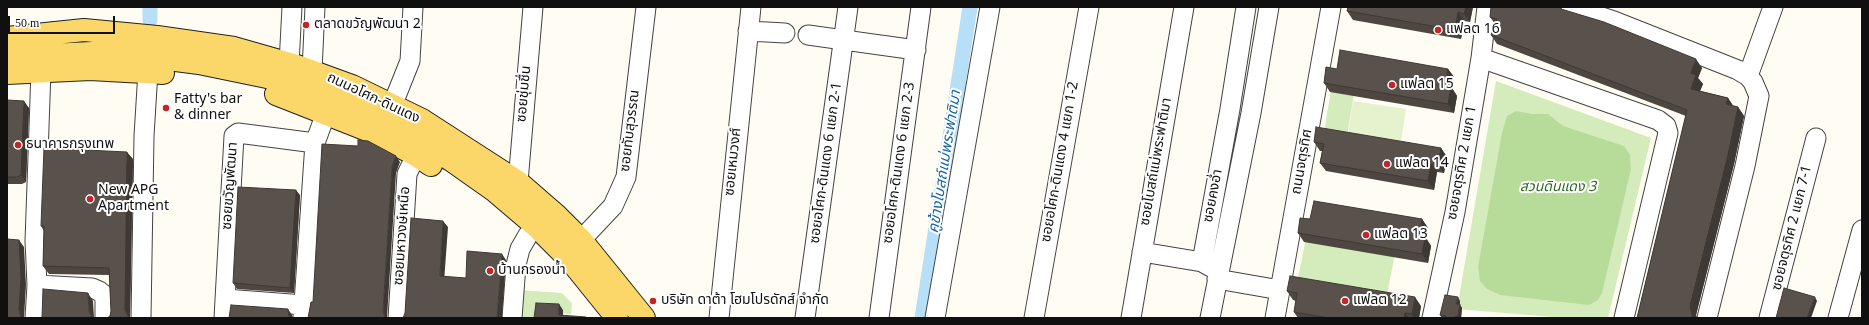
<!DOCTYPE html>
<html>
<head>
<meta charset="utf-8">
<style>
	body { margin:0 }
	#map { position:relative; width:1869px; height:325px; overflow:hidden; background:#fffdf3; font-family:Georgia,serif }
	canvas { display:block }
	.frame { position:absolute; inset:0; border:8px solid #101010; pointer-events:none }
	.scale { position:absolute; left:8px; top:16px; width:107px; height:18px; box-sizing:border-box; border:2px solid #101010; border-top:0; padding-left:5px; font-size:12px; line-height:14px; white-space:nowrap; color:#101010; -webkit-text-stroke:3px #fff; paint-order:stroke }
</style>
</head>
<body>
<div id="map">
<canvas width="1869" height="325"></canvas>
<div class="frame"></div>
<div class="scale">50 m</div>
</div>
<script>
const ctx = document.querySelector('canvas').getContext('2d');
ctx.lineJoin = 'round';
function fill(path, color) {
  ctx.fillStyle = color;
  ctx.fill(path, 'evenodd');
}
function shape(rows) {
  const path = new Path2D();
  for (const r of rows) {
    path.moveTo(r[0], r[1]);
    for (let i = 2; i < r.length; i += 2) path.lineTo(r[i], r[i + 1]);
  }
  return path;
}
function strokePath(path, color, width, dash) {
  ctx.strokeStyle = color;
  ctx.lineWidth = width;
  ctx.lineCap = dash ? 'butt' : 'round';
  ctx.setLineDash(dash || []);
  ctx.stroke(path);
}
function label(font, color, halo, rows, align = 'center') {
  ctx.font = font + ' Georgia,"Noto Sans Thai",serif';
  ctx.lineWidth = 4;
  ctx.setLineDash([]);
  ctx.textBaseline = 'middle';
  ctx.strokeStyle = halo;
  ctx.fillStyle = color;
  for (const [text, x, y, turn = 0] of rows) {
    ctx.save();
    ctx.translate(x, y);
    ctx.rotate((+turn || 0) * Math.PI / 180);
    ctx.textAlign = isNaN(turn) ? turn : align;
    if (halo) ctx.strokeText(text, 0, 0);
    ctx.fillText(text, 0, 0);
    ctx.restore();
  }
}
const green = shape([
	[1496,81,1651,138,1608,318,1565,318,1457,309],
	[1331,90,1354,94,1346,142,1323,138],
	[1306,238,1395,254,1385,305,1296,288],
	[518,290,562,293,572,303,571,314,542,312,542,318,517,318]
]);
const forest = shape([
	[1516,111,1532,114,1548,114,1563,126,1624,146,1630,155,1631,169,1602,293,1598,300,1589,305,1500,295,1487,289,1480,281,1478,267,1502,133,1507,116]
]);
const pitch = shape([
	[1353,101,1406,109,1401,142,1348,135]
]);
const canal = shape([
	[150,20,150,7],
	[922,318,970,7]
]);
const minor = shape([
	[1571,7,1614,21,1738,70,1748,76,1753,82,1759,96,1745,166,1707,318],
	[748,31,785,33],
	[808,35,916,50],
	[1481,58,1658,120,1666,126,1668,133,1624,318],
	[289,64,292,7],
	[312,71,315,7],
	[1748,76,1773,7],
	[392,106,410,61,413,7],
	[518,182,533,7],
	[581,240,613,206,626,177,646,7],
	[1142,252,1202,262],
	[1220,265,1211,267,1202,262,1230,109,1246,7],
	[1217,279,1280,290],
	[37,285,92,288,99,291,104,295,105,301,105,318],
	[225,299,304,305],
	[35,318,37,285,35,241,41,70],
	[141,318,144,136,148,71],
	[224,318,234,136,238,133,315,143],
	[303,318,315,143,326,113],
	[398,318,407,174,416,155],
	[512,318,516,265,520,249,528,235],
	[719,318,751,7],
	[805,318,848,7],
	[879,318,921,7],
	[935,318,990,7],
	[1034,318,1089,7],
	[1131,318,1184,7],
	[1210,318,1251,113,1269,7],
	[1275,318,1331,7],
	[1432,318,1455,212,1481,58,1487,7],
	[1769,318,1816,138],
	[1838,318,1862,230]
]);
const major = shape([
	[7,38,84,30,157,37,234,48,297,66,352,86,422,120,518,182,556,215,581,240,644,318],
	[7,57,114,52,199,63,267,77,320,93,365,111,410,134,451,160,495,191,535,225,571,261,617,318],
	[7,73,90,69,163,73],
	[276,94,370,131,416,155,431,165]
]);
const wall = shape([
	[1473,7,1470,22,1464,21,1461,39,1353,20,1347,11],
	[1561,9,1702,68,1698,78,1703,84,1700,91,1728,98,1733,106,1738,107,1744,116,1734,164,1696,315,1697,318,1637,318,1686,116,1497,44,1491,35,1495,24,1490,17],
	[1337,69,1448,69,1454,77,1452,88,1457,96,1454,113,1330,92,1324,83],
	[7,100,29,108,26,182,22,184,7,184],
	[1314,142,1441,148,1447,157,1444,173,1437,172,1434,190,1326,171,1320,163,1322,151,1320,151],
	[133,159,130,318,110,316,111,311,109,275,49,274,43,266,44,231,41,226],
	[300,195,294,293,237,289,233,283],
	[1310,219,1422,219,1428,228,1426,238,1431,246,1428,263,1304,242,1298,233],
	[1287,291,1421,306,1419,318,1298,318,1294,312,1296,301,1293,300],
	[1460,301,1460,305,1462,308,1461,318,1442,318,1440,315]
]);
const shadedWall = shape([
	[1466,7,1473,7,1470,22,1464,14],
	[1458,12,1464,21,1461,39,1455,30],
	[1696,59,1702,68,1698,78,1703,84,1697,98,1691,89,1691,73],
	[1448,69,1454,77,1452,88,1457,96,1454,113,1448,104,1445,86],
	[1728,98,1734,107,1726,104],
	[24,101,29,108,26,182,21,175],
	[1738,107,1744,116,1734,164,1696,315,1697,318,1692,318,1690,306],
	[1441,148,1447,157,1444,173,1438,165],
	[127,152,133,159,130,318,129,318,125,310],
	[396,156,400,162,396,173,387,318,385,318,383,311,392,167],
	[1431,164,1437,172,1434,190,1428,181],
	[296,190,300,195,294,293,290,288],
	[1422,219,1428,228,1426,238,1431,246,1428,263,1422,254,1419,237],
	[443,221,448,227,444,282,440,276],
	[19,240,24,247,26,285,24,318,21,318,19,310],
	[502,254,506,260,502,318,497,318],
	[88,293,93,301,94,318,92,318,89,311],
	[1415,297,1421,306,1419,318,1414,318,1412,314],
	[1458,297,1460,301,1460,305,1462,308,1461,318,1459,318,1458,316,1456,304],
	[1815,297,1817,301,1811,318,1808,318,1808,315],
	[559,304,563,310,563,318,559,315],
	[288,309,292,315,293,318,290,318,289,317],
	[1405,313,1409,318,1404,318]
]);
const building = shape([
	[1348,7,1466,7,1464,14,1458,12,1455,30,1347,11,1348,7],
	[1491,7,1560,7,1561,9,1604,22,1696,59,1691,73,1696,75,1691,89,1728,98,1726,104,1738,107,1728,155,1690,306,1692,315,1692,318,1637,318,1687,110,1491,35,1497,19,1490,17,1491,7],
	[1340,50,1448,69,1445,86,1451,87,1448,104,1324,83,1326,67,1337,69,1340,50],
	[7,100,24,101,21,175,17,177,7,177,7,100],
	[1316,127,1441,148,1438,165,1431,164,1428,181,1320,163,1324,144,1314,142,1316,127],
	[358,140,368,141,396,156,392,167,383,311,385,318,308,318,311,302,313,302,322,144,358,146,358,140],
	[44,148,127,152,125,310,129,318,107,318,110,316,111,311,109,268,43,266,44,226,41,226,44,148],
	[238,187,296,190,290,288,233,283,238,187],
	[1314,201,1422,219,1419,237,1425,238,1422,254,1298,233,1300,218,1310,219,1314,201],
	[411,218,443,221,440,276,466,278,467,251,502,254,497,318,403,318,405,313,411,218],
	[7,239,19,240,21,278,19,310,21,318,7,318,7,239],
	[1290,276,1415,297,1412,314,1405,313,1404,318,1329,318,1294,312,1297,293,1287,291,1290,276],
	[1784,288,1815,297,1808,315,1808,318,1776,318,1784,288],
	[43,289,88,293,89,311,91,316,92,318,42,318,43,289],
	[1445,295,1458,297,1456,304,1460,304,1458,316,1452,318,1446,318,1446,316,1440,315,1445,295],
	[536,303,559,304,559,315,586,317,587,318,534,318,536,303],
	[231,305,288,309,289,317,290,318,229,318,231,305]
]);
const markers = [
	[306,25,4,"#c3252b"],
	[1438,30,4,"#c3252b"],
	[1392,85,4,"#c3252b"],
	[166,108,4,"#c3252b"],
	[18,145,4,"#c3252b"],
	[1387,164,4,"#c3252b"],
	[90,199,4,"#c3252b"],
	[1366,235,4,"#c3252b"],
	[490,271,4,"#c3252b"],
	[653,301,4,"#c3252b"],
	[1345,301,4,"#c3252b"]
];
const poiNames = [
	["ตลาดขวัญพัฒนา 2",314,25],
	["แฟลต 16",1446,30],
	["แฟลต 15",1400,85],
	["Fatty's bar",174,100],
	["& dinner",174,116],
	["ธนาคารกรุงเทพ",26,145],
	["แฟลต 14",1395,164],
	["New APG",98,191],
	["Apartment",98,207],
	["แฟลต 13",1374,235],
	["บ้านกรองน้ำ",498,271],
	["บริษัท ดาต้า โฮมโปรดักส์ จำกัด",661,301],
	["แฟลต 12",1353,301]
];
const streetNames = [
	["ซอยชุ่มชื่น",525,94,-85],
	["ถนนอโศก-ดินแดง",373,99,25],
	["ซอยทับสุวรรณ",631,131,-83],
	["ซอยเหมวงศ์",734,162,-84],
	["ซอยอโศก-ดินแดง 4 แยก 1-2",1061,162,-80],
	["ซอยโบสถ์แม่พระฟาติมา",1157,162,-80],
	["ถนนจตุรทิศ",1303,162,-80],
	["ซอยอโศก-ดินแดง 6 แยก 2-1",827,163,-82],
	["ซอยอโศก-ดินแดง 6 แยก 2-3",900,163,-82],
	["ซอยจตุรทิศ 2 แยก 1",1463,163,-80],
	["ซอยขวัญพัฒนา",231,186,-86],
	["ซอยคงอ่ำ",1214,196,-79],
	["ซอยจตุรทิศ 2 แยก 7-1",1793,228,-76],
	["ซอยมหาวงษ์เหนือ",403,236,-86]
];
const parkNames = [
	["สวนดินแดง 3",1558,188]
];
const waterNames = [
	["คูข้างโบสถ์แม่พระฟาติมา",946,162,-81]
];
fill(green, '#d4ebbb');
fill(forest, '#b7dc9a');
fill(pitch, '#e5f2cd');
strokePath(canal, '#b7dff7', 15);
strokePath(minor, '#434343', 21);
strokePath(major, '#212121', 24);
strokePath(minor, '#fff', 19);
strokePath(major, '#fad768', 22);
fill(wall, '#4d4641');
fill(shadedWall, '#3e3935');
fill(building, '#59514c');
strokePath(building, '#3e3935', 1);
for (const [x, y, r, color] of markers) {
  const dot = new Path2D();
  dot.arc(x, y, r, 0, 2 * Math.PI);
  ctx.fillStyle = color;
  ctx.fill(dot);
  strokePath(dot, '#fff', 1.5);
}
label('14px', '#101010', '#fff', poiNames, 'left');
label('14px', '#101010', '#fff', streetNames);
label('italic 14px', '#2d6a1e', '#fff', parkNames);
label('italic 15px', '#1666a5', '#fff', waterNames);
</script>
</body>
</html>
